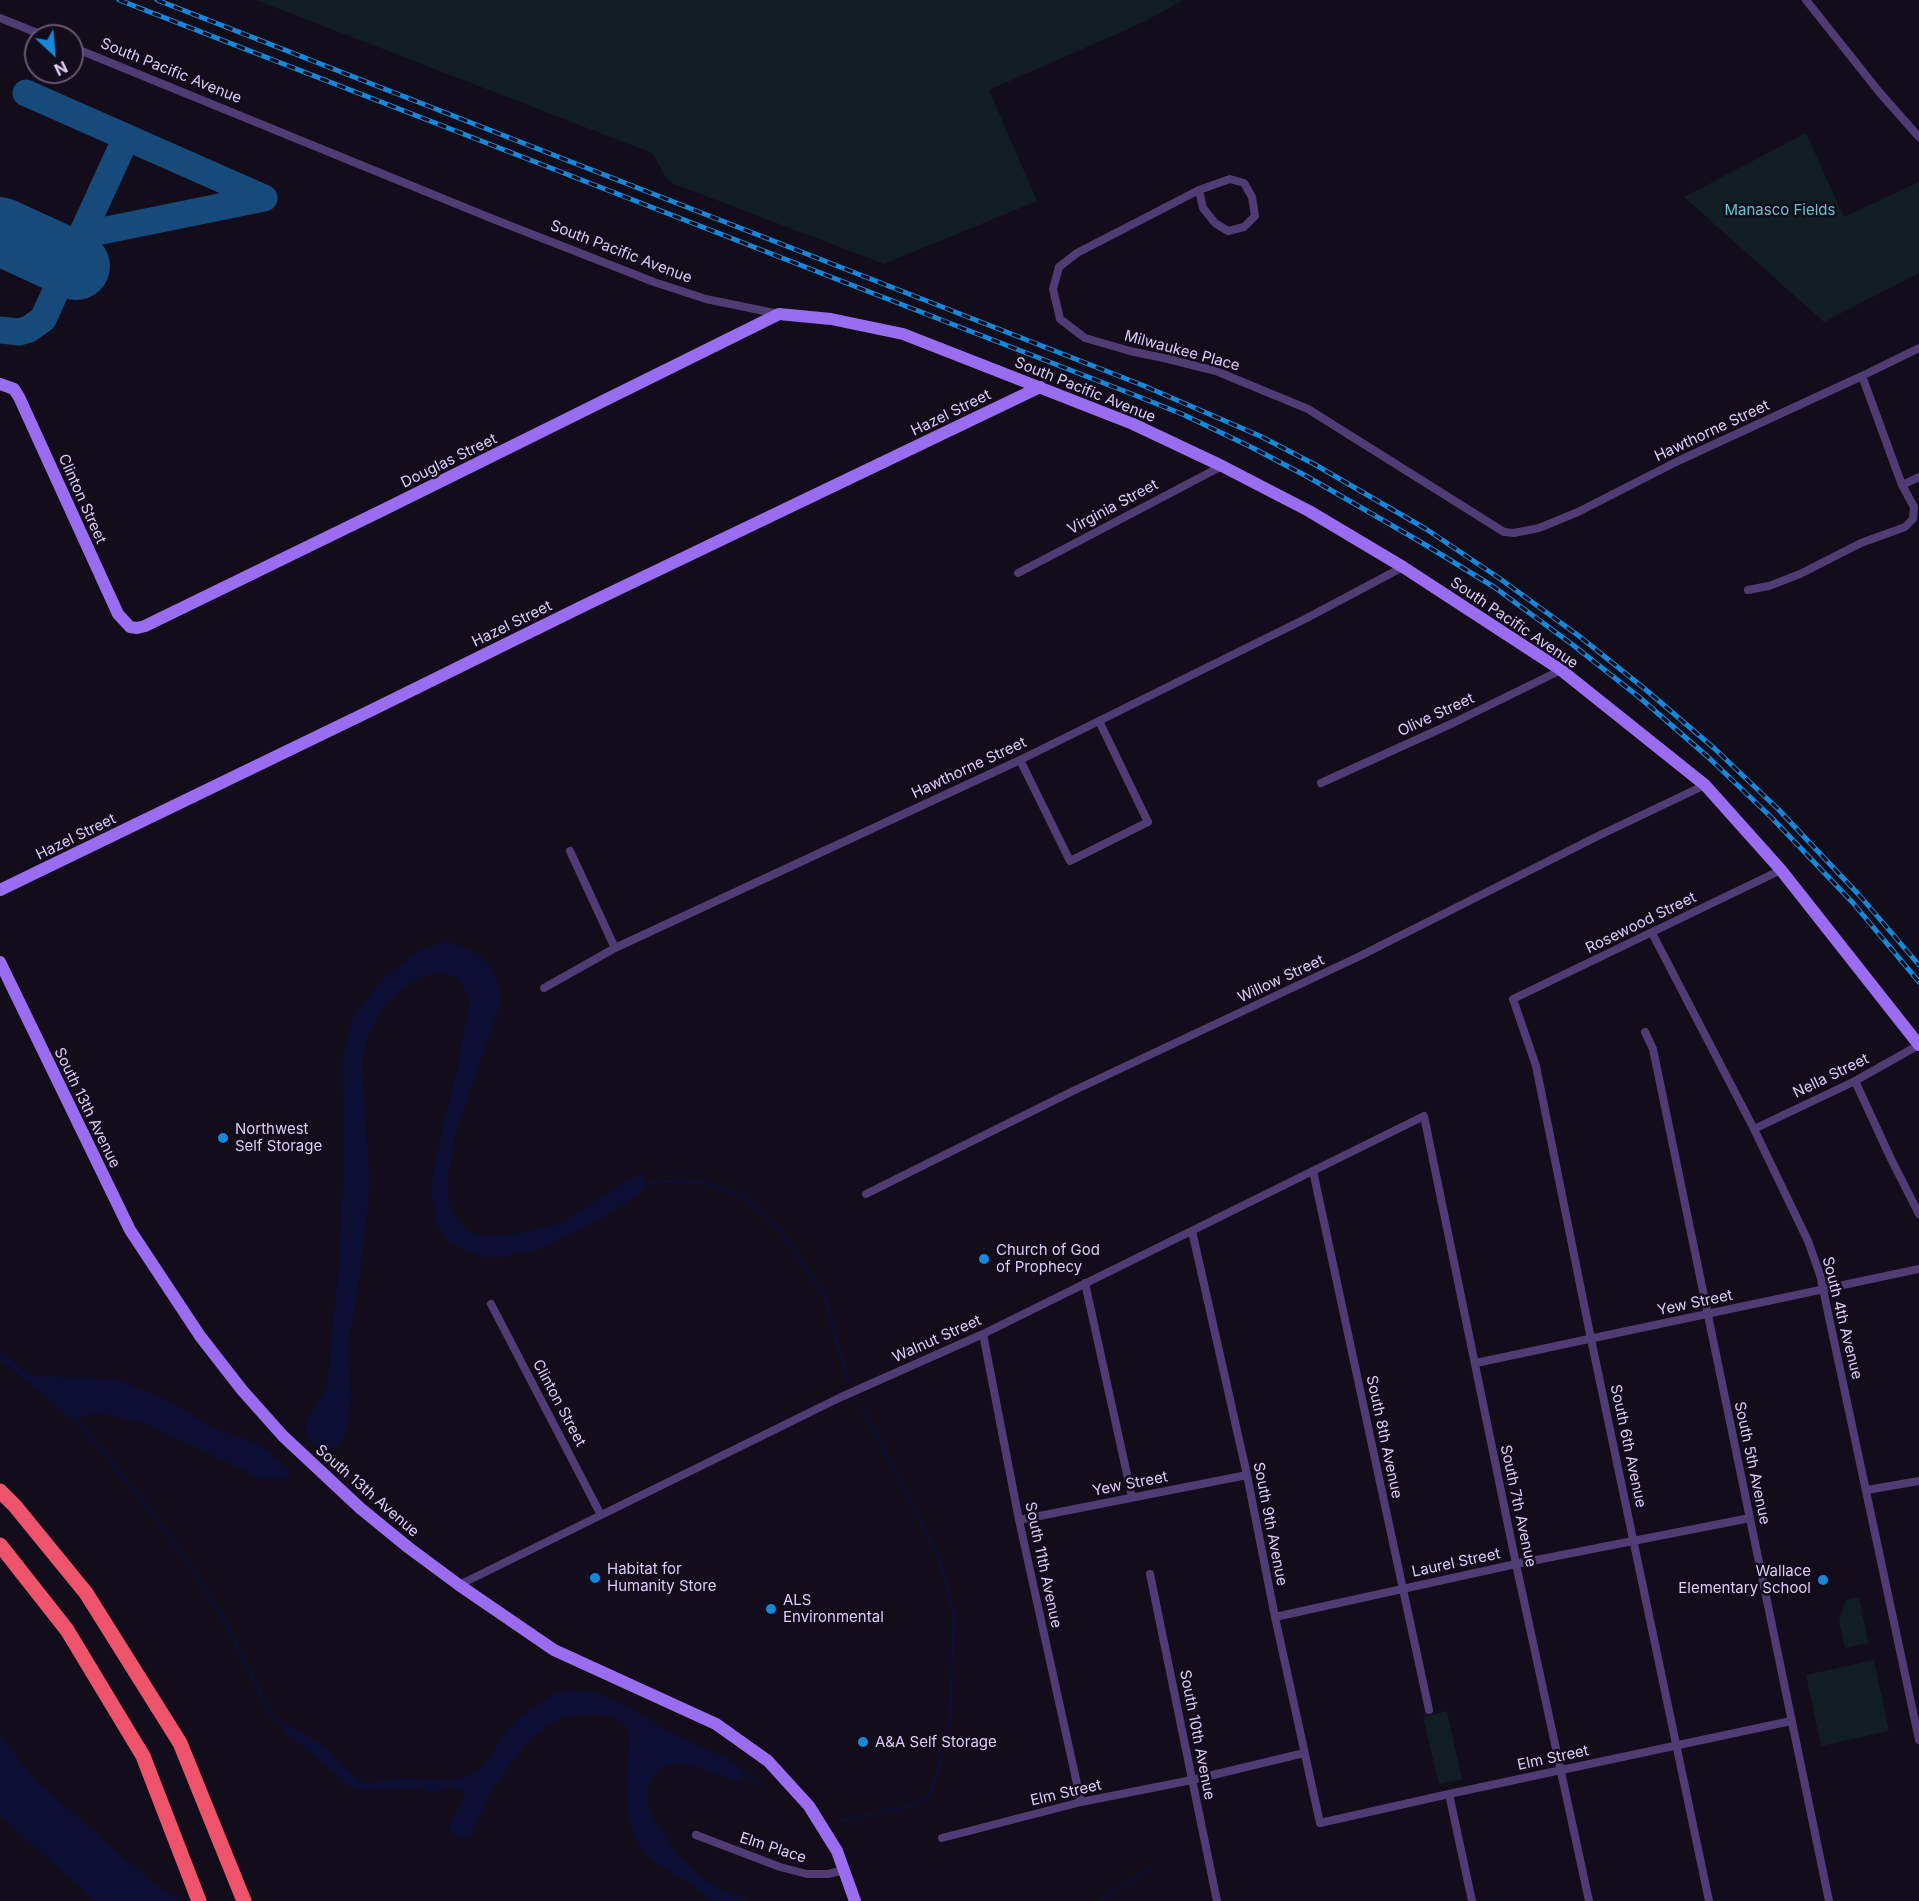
<!DOCTYPE html>
<html>
<head>
<meta charset="utf-8">
<style>
	body { margin:0 }
	#map { position:relative; width:1919px; height:1901px; overflow:hidden; background:#130c1a; font-family:Inter,sans-serif }
	canvas { display:block }
	.north { position:absolute; left:24px; top:24px; width:60px; height:60px; box-sizing:border-box; background:#130c1a; border:2px solid #655874; border-radius:50%; rotate:154deg; font-size:16px; font-weight:700; line-height:24px; text-align:center; color:#dfcbfa }
	.north::after { content:''; display:block; margin:auto; width:21px; height:27px; background:#1787da; clip-path:polygon(50% 0,100% 100%,50% 72%,0 100%) }
</style>
</head>
<body>
<div id="map">
<canvas width="1919" height="1901"></canvas>
<div class="north">N</div>
</div>
<script>
const ctx = document.querySelector('canvas').getContext('2d');
ctx.lineJoin = 'round';
function fill(path, color) {
  ctx.fillStyle = color;
  ctx.fill(path, 'evenodd');
}
function shape(rows) {
  const path = new Path2D();
  for (const r of rows) {
    path.moveTo(r[0], r[1]);
    for (let i = 2; i < r.length; i += 2) path.lineTo(r[i], r[i + 1]);
  }
  return path;
}
function strokePath(path, color, width, dash) {
  ctx.strokeStyle = color;
  ctx.lineWidth = width;
  ctx.lineCap = dash ? 'butt' : 'round';
  ctx.setLineDash(dash || []);
  ctx.stroke(path);
}
function label(font, color, halo, rows, align = 'center') {
  ctx.font = font + ' Inter,sans-serif';
  ctx.lineWidth = 5;
  ctx.setLineDash([]);
  ctx.textBaseline = 'middle';
  ctx.strokeStyle = halo;
  ctx.fillStyle = color;
  for (const [text, x, y, turn = 0] of rows) {
    ctx.save();
    ctx.translate(x, y);
    ctx.rotate((+turn || 0) * Math.PI / 180);
    ctx.textAlign = isNaN(turn) ? turn : align;
    if (halo) ctx.strokeText(text, 0, 0);
    ctx.fillText(text, 0, 0);
    ctx.restore();
  }
}
const green = shape([
	[256,0,1183,0,1146,21,989,90,1037,201,884,264,669,182,652,153],
	[1806,133,1844,217,1919,182,1919,273,1824,322,1684,197],
	[1859,1597,1868,1643,1845,1648,1839,1621,1846,1600],
	[1874,1660,1889,1731,1821,1746,1806,1675],
	[1447,1711,1462,1779,1439,1784,1423,1717]
]);
const water = shape([
	[450,941,482,956,496,977,501,1002,456,1133,447,1181,449,1205,459,1223,472,1234,513,1235,560,1224,636,1175,643,1174,645,1184,642,1192,611,1213,535,1251,502,1257,482,1257,451,1244,436,1224,432,1197,433,1169,458,1065,470,999,458,978,439,972,422,977,405,987,384,1006,369,1033,362,1064,370,1185,359,1283,349,1340,351,1399,349,1424,342,1440,336,1448,327,1451,312,1442,305,1432,307,1419,316,1407,327,1386,339,1263,344,1163,342,1059,353,1018,381,981,420,949],
	[0,1350,30,1376,118,1379,170,1402,214,1428,256,1443,288,1468,290,1476,282,1479,259,1478,145,1423,99,1413,71,1419,53,1402,0,1360],
	[568,1690,594,1692,624,1705,674,1734,729,1759,738,1766,744,1774,742,1779,738,1781,682,1763,666,1765,654,1774,648,1788,647,1805,655,1821,677,1853,702,1878,724,1891,752,1901,712,1901,687,1882,653,1861,637,1843,628,1817,626,1780,630,1735,624,1723,611,1717,591,1714,571,1716,549,1724,527,1743,508,1767,490,1794,471,1835,465,1839,451,1835,449,1825,465,1797,461,1789,449,1787,430,1793,424,1788,364,1790,351,1787,293,1738,284,1733,283,1727,289,1726,325,1746,359,1781,368,1783,399,1779,448,1780,467,1777,479,1770,489,1758,504,1734,518,1718,553,1694],
	[0,1735,36,1781,153,1883,180,1901,95,1901,3,1818,0,1815]
]);
const stream = shape([
	[645,1184,670,1181,703,1183,741,1195,780,1230,824,1295,848,1382],
	[76,1418,152,1513,194,1572,229,1629,269,1711,283,1727],
	[744,1774,762,1784],
	[840,1821,914,1805,931,1793,950,1726,954,1614,940,1560,862,1407],
	[1101,1901,1109,1893,1151,1869]
]);
const taxiway = shape([
	[26,93,264,198],
	[82,235,264,198],
	[0,330,19,332,29,329,43,319,126,138]
]);
const runway = shape([
	[0,231,76,266]
]);
const street = shape([
	[1806,0,1880,93,1919,137],
	[0,18,45,36],
	[72,47,493,219,654,282,706,299,779,314],
	[1199,190,1203,208,1215,223,1228,231,1244,227,1255,216,1252,197,1244,183,1230,179,1199,190,1077,253,1059,267,1053,289,1060,319,1085,338,1130,351,1168,359,1216,371,1308,409,1504,532,1514,533,1539,528,1578,512,1678,461,1862,376,1919,348],
	[1902,485,1919,477],
	[1018,573,1222,466],
	[1748,590,1769,586,1800,574,1861,543,1905,527,1913,519,1914,507,1902,485,1862,376],
	[1020,760,1070,861,1148,822,1099,721],
	[1321,783,1451,724,1561,670],
	[570,851,615,948],
	[1652,933,1754,1129,1808,1241,1820,1275,1919,1740],
	[544,988,615,948,1020,760,1305,619,1403,567],
	[1645,1032,1653,1049,1829,1901],
	[1855,1081,1891,1159,1919,1214],
	[1754,1129,1855,1081,1919,1045],
	[1313,1171,1429,1710],
	[866,1194,1075,1090,1358,957,1598,836,1705,785],
	[1192,1231,1247,1475,1275,1617,1320,1823,1449,1794,1791,1721],
	[1085,1283,1132,1497],
	[491,1304,601,1515],
	[983,1334,1019,1520,1081,1802],
	[1476,1363,1919,1269],
	[1867,1490,1919,1481],
	[1019,1520,1247,1475],
	[1150,1574,1217,1901],
	[459,1585,839,1398,983,1334,1424,1116,1516,1564,1589,1901],
	[1275,1617,1516,1564,1750,1518],
	[1449,1794,1472,1901],
	[696,1835,780,1867,807,1874,828,1874,844,1870],
	[942,1838,1081,1802,1192,1780,1304,1753],
	[1709,1901,1591,1339,1536,1066,1513,999,1781,870]
]);
const secondary = shape([
	[0,384,14,389,19,397,118,614,130,627,137,628,145,626,385,509,779,314,831,319,903,334,1133,424,1222,466,1309,511,1403,567,1561,670,1705,785,1781,870,1919,1045],
	[0,890,374,709,581,607,1040,387],
	[0,962,130,1230,200,1336,242,1390,283,1436,360,1508,409,1548,459,1585,554,1650,716,1724,768,1761,809,1806,837,1851,855,1901]
]);
const highway = shape([
	[0,1491,15,1506,86,1593,180,1743,244,1901],
	[0,1545,67,1630,143,1756,199,1901]
]);
const rail = shape([
	[119,0,1137,396,1182,414,1253,448,1308,477,1419,541,1494,587,1573,645,1639,697,1708,757,1771,817,1853,903,1919,982],
	[157,0,1142,385,1260,436,1314,464,1426,529,1499,578,1579,636,1645,689,1715,749,1778,809,1860,896,1919,965]
]);
const markers = [
	[223,1138,6,"#1787da"],
	[984,1259,6,"#1787da"],
	[595,1578,6,"#1787da"],
	[1823,1580,6,"#1787da"],
	[771,1609,6,"#1787da"],
	[863,1742,6,"#1787da"]
];
const streetNames = [
	["South Pacific Avenue",171,71,22],
	["South Pacific Avenue",621,252,21],
	["Milwaukee Place",1182,351,15],
	["South Pacific Avenue",1085,390,22],
	["Hazel Street",951,413,-26],
	["Hawthorne Street",1712,431,-25],
	["Douglas Street",449,461,-26],
	["Clinton Street",82,499,66],
	["Virginia Street",1113,507,-28],
	["South Pacific Avenue",1514,623,34],
	["Hazel Street",512,624,-26],
	["Olive Street",1436,715,-25],
	["Hawthorne Street",969,768,-25],
	["Hazel Street",76,837,-26],
	["Rosewood Street",1641,923,-26],
	["Willow Street",1281,979,-25],
	["Nella Street",1831,1076,-26],
	["South 13th Avenue",87,1108,64],
	["Yew Street",1695,1303,-12],
	["South 4th Avenue",1842,1318,76],
	["Walnut Street",937,1339,-24],
	["Clinton Street",559,1403,62],
	["South 8th Avenue",1384,1437,78],
	["South 6th Avenue",1628,1446,78],
	["South 5th Avenue",1752,1463,78],
	["Yew Street",1130,1484,-11],
	["South 13th Avenue",367,1491,41],
	["South 7th Avenue",1518,1506,78],
	["South 9th Avenue",1270,1524,79],
	["Laurel Street",1456,1563,-12],
	["South 11th Avenue",1043,1565,78],
	["South 10th Avenue",1197,1735,79],
	["Elm Street",1553,1758,-12],
	["Elm Street",1066,1793,-13],
	["Elm Place",773,1848,18]
];
const parkNames = [
	["Manasco Fields",1780,210]
];
const poiNames = [
	["Northwest",235,1129],
	["Self Storage",235,1146],
	["Church of God",996,1250],
	["of Prophecy",996,1267],
	["Habitat for",607,1569],
	["Humanity Store",607,1586],
	["Wallace",1811,1571,"right"],
	["Elementary School",1811,1588,"right"],
	["ALS",783,1600],
	["Environmental",783,1617],
	["A&A Self Storage",875,1742]
];
fill(green, '#101e23');
fill(water, '#0d0e33');
strokePath(stream, '#0d0e33', 3);
strokePath(taxiway, '#154a7a', 27);
strokePath(runway, '#154a7a', 68);
strokePath(street, '#503c74', 8);
strokePath(secondary, '#9a6cf0', 12);
strokePath(highway, '#ed536b', 15);
strokePath(rail, '#1787da', 5);
strokePath(rail, '#130c1a', 3, [9]);
for (const [x, y, r, color] of markers) {
  const dot = new Path2D();
  dot.arc(x, y, r, 0, 2 * Math.PI);
  ctx.fillStyle = color;
  ctx.fill(dot);
  strokePath(dot, '#130c1a', 2);
}
label('15px', '#dfcbfa', '#130c1a', streetNames);
label('15px', '#60c8d0', '#130c1a', parkNames);
label('15px', '#dfcbfa', '#130c1a', poiNames, 'left');
</script>
</body>
</html>
